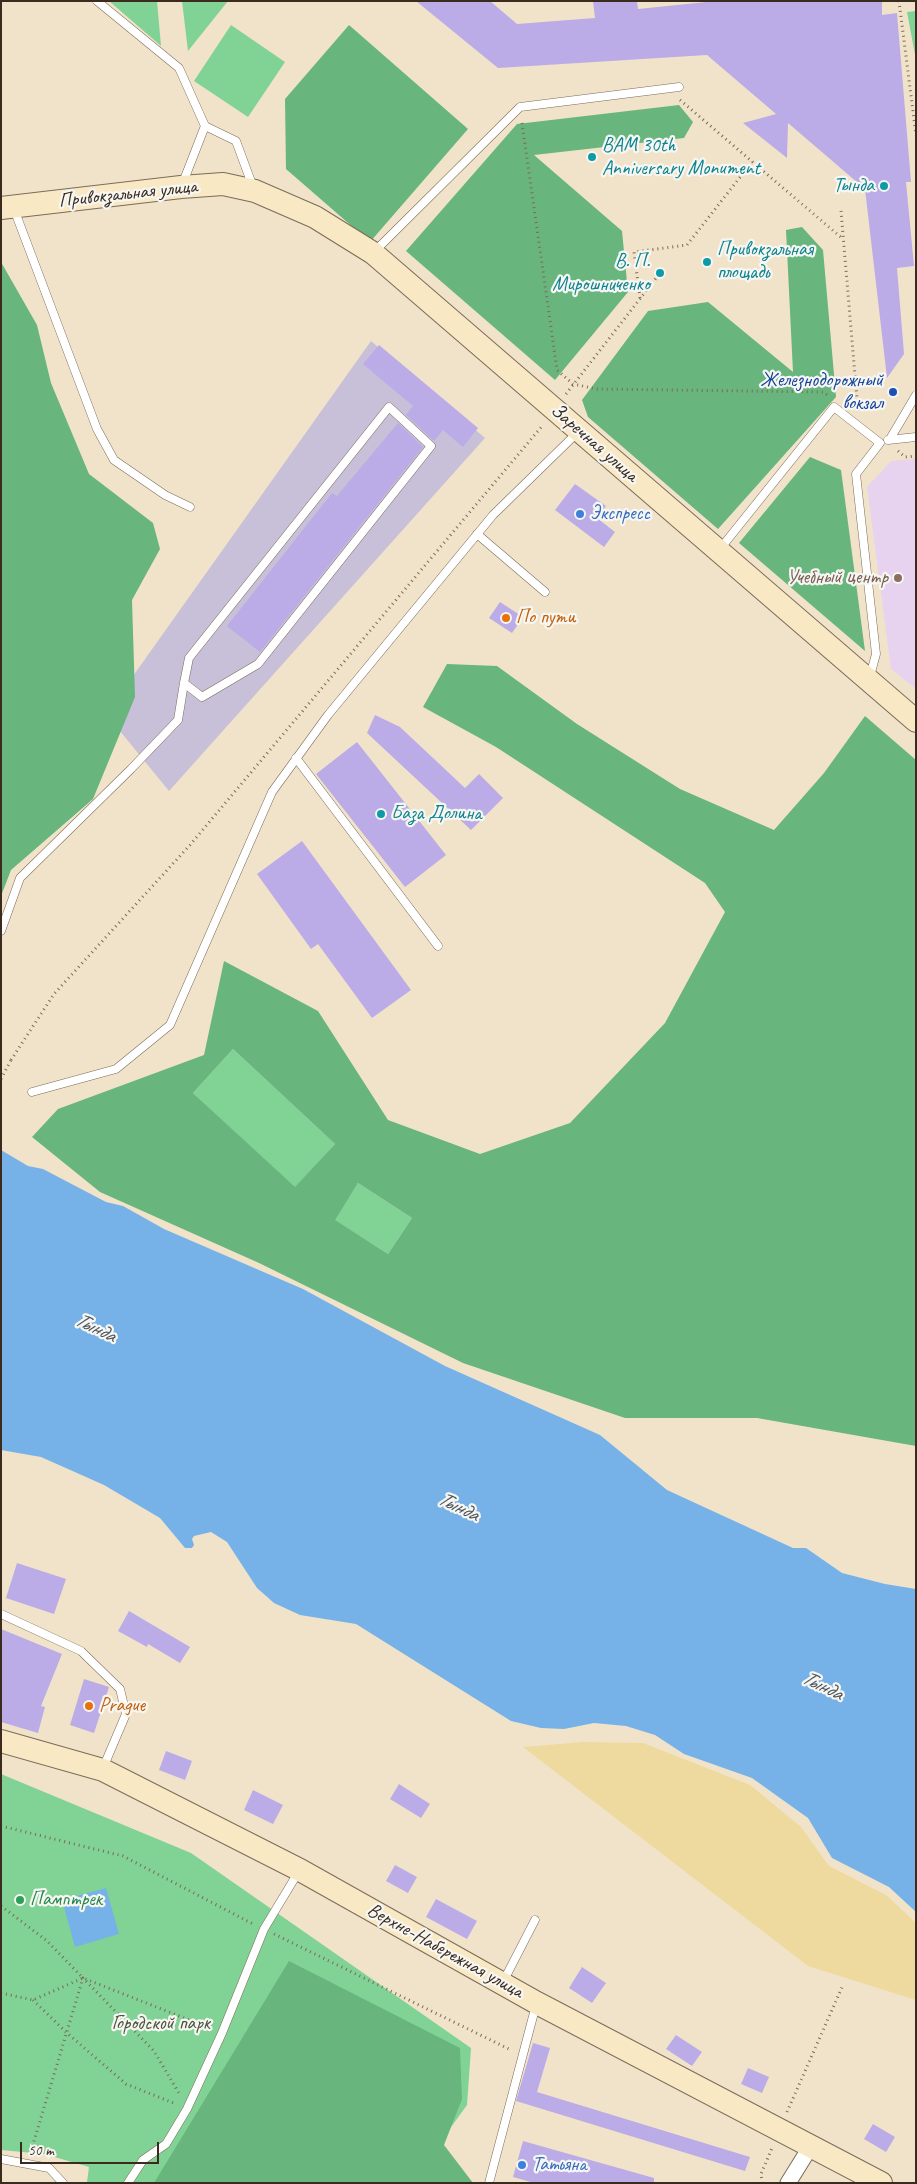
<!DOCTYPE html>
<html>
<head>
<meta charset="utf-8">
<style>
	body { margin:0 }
	#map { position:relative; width:917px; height:2184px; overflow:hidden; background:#f1e3c9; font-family:Caveat,sans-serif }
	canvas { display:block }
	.frame { position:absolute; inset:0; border:2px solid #3b2a1e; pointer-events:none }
	.scale { position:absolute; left:20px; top:2142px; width:139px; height:22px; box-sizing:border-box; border:2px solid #3b2a1e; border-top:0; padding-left:6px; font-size:15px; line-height:18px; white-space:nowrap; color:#3b2a1e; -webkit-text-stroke:4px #f6f6f2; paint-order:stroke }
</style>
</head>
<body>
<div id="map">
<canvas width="917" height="2184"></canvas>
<div class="frame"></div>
<div class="scale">50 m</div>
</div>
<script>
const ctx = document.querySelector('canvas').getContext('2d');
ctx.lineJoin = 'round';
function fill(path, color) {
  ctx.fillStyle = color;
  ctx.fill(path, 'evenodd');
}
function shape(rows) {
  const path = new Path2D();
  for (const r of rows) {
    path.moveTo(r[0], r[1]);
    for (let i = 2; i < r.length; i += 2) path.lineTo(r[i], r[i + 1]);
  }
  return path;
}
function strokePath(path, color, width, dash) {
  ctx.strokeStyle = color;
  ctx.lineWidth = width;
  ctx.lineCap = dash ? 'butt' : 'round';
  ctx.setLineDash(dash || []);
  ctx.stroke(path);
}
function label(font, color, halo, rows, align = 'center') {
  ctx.font = font + ' Caveat,sans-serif';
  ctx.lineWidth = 4.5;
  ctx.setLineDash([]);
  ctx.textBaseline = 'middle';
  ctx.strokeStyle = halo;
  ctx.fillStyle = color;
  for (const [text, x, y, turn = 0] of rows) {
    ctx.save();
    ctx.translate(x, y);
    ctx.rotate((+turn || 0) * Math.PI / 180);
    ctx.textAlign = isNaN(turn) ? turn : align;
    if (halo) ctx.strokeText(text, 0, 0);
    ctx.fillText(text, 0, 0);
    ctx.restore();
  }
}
const built = shape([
	[916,459,916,689,891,669,867,487,891,461]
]);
const industrial = shape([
	[371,341,485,438,169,791,106,714]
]);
const green = shape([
	[109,1,157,1,161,46],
	[182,1,228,1,188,51],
	[916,11,916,60,907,12],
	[231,25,285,62,248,117,194,81],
	[233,1049,335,1144,295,1188,193,1093],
	[358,1183,412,1218,388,1254,334,1220],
	[1,1774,191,1853,471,2048,467,2105,438,2145,464,2183,93,2183,87,2182,89,2167,44,2154,1,2150]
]);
const forest = shape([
	[349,25,468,129,370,242,286,169,285,99],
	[679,105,693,122,684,138,534,155,622,231,628,292,555,380,406,251,517,124],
	[802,227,823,250,836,397,718,529,588,417,582,400,648,311,708,302,793,372,786,230],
	[1,262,37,325,51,383,89,474,153,523,160,549,132,600,135,697,93,799,11,870,1,896],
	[810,457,841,470,865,651,739,543],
	[447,664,497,666,577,724,680,789,774,830,824,773,865,716,916,760,916,1446,757,1418,625,1418,463,1363,259,1263,100,1192,32,1137,58,1109,204,1055,224,961,318,1011,388,1120,480,1154,570,1123,665,1023,725,912,705,883,496,747,423,707],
	[233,1049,335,1144,295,1187,193,1093],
	[358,1183,412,1218,388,1254,335,1220],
	[289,1961,460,2048,462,2099,444,2145,473,2183,154,2183]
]);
const sand = shape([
	[583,1742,643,1743,750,1785,801,1827,829,1866,886,1895,916,1923,916,2000,808,1966,523,1747]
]);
const water = shape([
	[1,1150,28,1166,43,1169,106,1202,123,1206,164,1229,303,1289,445,1366,600,1435,667,1490,793,1548,806,1548,842,1573,885,1584,916,1589,916,1912,889,1887,832,1858,808,1818,752,1778,684,1754,655,1735,626,1726,594,1723,564,1729,541,1728,511,1721,356,1624,300,1615,274,1603,257,1588,227,1542,211,1532,194,1536,192,1539,194,1545,192,1548,185,1548,160,1518,104,1485,41,1457,1,1450],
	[106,1888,119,1934,75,1947,62,1900]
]);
const building = shape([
	[416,1,490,1,517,24,595,18,593,1,637,1,638,9,716,1,882,1,882,15,897,13,911,182,906,182,914,266,897,268,904,354,887,378,865,189,788,123,787,158,743,123,776,114,707,55,498,68],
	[379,345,478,428,463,447,443,430,434,441,406,415,413,406,363,364],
	[398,423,423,447,260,652,227,626,332,493,337,496],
	[575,484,606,506,597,518,615,532,604,547,555,510],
	[500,602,523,617,512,633,489,618],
	[375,715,400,727,465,788,479,774,503,798,471,830,367,733],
	[357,742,446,855,405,887,316,774],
	[302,841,411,990,372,1018,318,944,311,949,257,874],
	[17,1563,66,1579,54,1614,6,1598],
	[129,1611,190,1647,180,1663,148,1644,147,1647,118,1631],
	[1,1629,62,1654,41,1706,45,1707,38,1733,1,1722],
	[84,1679,109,1687,94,1733,70,1725],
	[166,1751,192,1761,185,1780,159,1770],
	[399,1784,430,1804,421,1818,390,1799],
	[253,1790,283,1805,273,1824,244,1810],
	[395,1865,417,1877,408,1893,386,1881],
	[436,1899,477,1921,467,1939,426,1917],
	[582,1967,606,1983,592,2003,569,1988],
	[676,2035,702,2052,692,2066,666,2049],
	[533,2043,550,2048,537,2092,750,2157,745,2171,516,2101],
	[748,2068,769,2077,762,2093,741,2084],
	[873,2124,895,2137,886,2152,864,2139],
	[523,2141,654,2178,654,2183,534,2183,513,2177]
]);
const path = shape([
	[899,1,916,135],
	[680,100,843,239],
	[522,123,557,370,573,384,597,389,823,392,829,396],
	[841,211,858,411],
	[640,298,634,252,687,245,752,162],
	[566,394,660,273],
	[898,451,905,457,916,456],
	[11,1060,54,994,190,845,543,425],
	[1,1826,123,1856,253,1924],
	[1,1906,46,1940,83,1978],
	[274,1934,511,2050],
	[1,1993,33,2000,83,1978,212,2029],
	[33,2000,67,2033,126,2084,176,2104],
	[787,2112,843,1985],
	[31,2151,83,1978,154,2051,180,2095],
	[762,2183,761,2174,772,2148]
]);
const lane = shape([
	[97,1,179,68,205,126,236,141,253,187],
	[182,185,205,126],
	[14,209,97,429,114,460,165,495,190,507],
	[375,251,520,107,679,87],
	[890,439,916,395],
	[888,440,916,437],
	[477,534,545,592],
	[720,549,834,407,880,443,856,474,876,654,870,676],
	[296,758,438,946],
	[1,931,20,878,131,769,178,720,184,683,189,658,389,407,431,446,258,664,202,697,184,683],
	[32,1092,116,1069,170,1025,272,792,328,715,493,515,578,432],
	[1,1614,81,1651,120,1689,126,1714,103,1768],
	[503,1982,535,1920],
	[1,2159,49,2168,63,2183],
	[128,2183,143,2160,166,2144,187,2109,222,2033,264,1929,299,1871],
	[489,2183,536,2005]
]);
const street = shape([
	[788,2183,811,2146]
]);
const secondary = shape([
	[1,208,181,187,223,184,255,191,315,217,373,253,916,721],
	[1,1741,103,1770,300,1870,537,2003,881,2183]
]);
const pathBridge = shape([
	[1,1079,11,1060]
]);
const markers = [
	[592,157,5,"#0f9aa8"],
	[884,186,5,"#0f9aa8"],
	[707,262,5,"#0f9aa8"],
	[660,273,5,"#0f9aa8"],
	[893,392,5,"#1a4fb4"],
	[580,514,5,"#3f7fe0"],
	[898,578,5,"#8d6e63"],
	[506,618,5,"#e8710a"],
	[381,814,5,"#0f9aa8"],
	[89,1706,5,"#e8710a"],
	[20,1900,5,"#2e9e5b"],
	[522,2165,5,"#3f7fe0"]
];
const cultureNames = [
	["BAM 30th",602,146],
	["Anniversary Monument",602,169],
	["Тында",874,186,"right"],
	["Привокзальная",717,250],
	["площадь",717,273],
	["В. П.",650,262,"right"],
	["Мирошниченко",650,285,"right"],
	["База Долина",391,814]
];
const streetNames = [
	["Привокзальная улица",128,194,-6],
	["Заречная улица",594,443,41],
	["Верхне-Набережная улица",445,1951,29]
];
const transitNames = [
	["Железнодорожный",883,381],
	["вокзал",883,404]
];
const shopNames = [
	["Экспресс",590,514],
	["Татьяна",532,2165]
];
const educationNames = [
	["Учебный центр",888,578]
];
const foodNames = [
	["По пути",516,618],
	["Prague",99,1706]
];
const leisureNames = [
	["Памптрек",30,1900]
];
const parkNames = [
	["Городской парк",161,2024]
];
const waterNames = [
	["Тында",95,1328,26],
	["Тында",458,1507,26],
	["Тында",822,1686,26]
];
fill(built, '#e7d2ef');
fill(industrial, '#c8bfd8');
fill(green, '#80d395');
fill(forest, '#68b57e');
fill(sand, '#eeda9e');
fill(water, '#76b2e8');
fill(building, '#bbace7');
strokePath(lane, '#7b6b5a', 9);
strokePath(street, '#7b6b5a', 17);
strokePath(secondary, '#7b6b5a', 24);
strokePath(path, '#7b6b5a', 3, [1, 4]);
strokePath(lane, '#fff', 8);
strokePath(street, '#fff', 15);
strokePath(secondary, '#f8e8c3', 22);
strokePath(pathBridge, '#7b6b5a', 3, [1, 4]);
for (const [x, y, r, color] of markers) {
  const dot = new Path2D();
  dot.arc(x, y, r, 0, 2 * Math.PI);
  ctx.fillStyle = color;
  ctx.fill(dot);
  strokePath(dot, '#f6f6f2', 2);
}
label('20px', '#0d838f', '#f6f6f2', cultureNames, 'left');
label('20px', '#3b2a1e', '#f6f6f2', streetNames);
label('20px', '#164399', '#f6f6f2', transitNames, 'right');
label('20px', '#366cbe', '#f6f6f2', shopNames, 'left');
label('20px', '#785e54', '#f6f6f2', educationNames, 'right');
label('20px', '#c56008', '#f6f6f2', foodNames, 'left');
label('20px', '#27864d', '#f6f6f2', leisureNames, 'left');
label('20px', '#4c543c', '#f6f6f2', parkNames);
label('italic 21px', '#4d535b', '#f6f6f2', waterNames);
</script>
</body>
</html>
